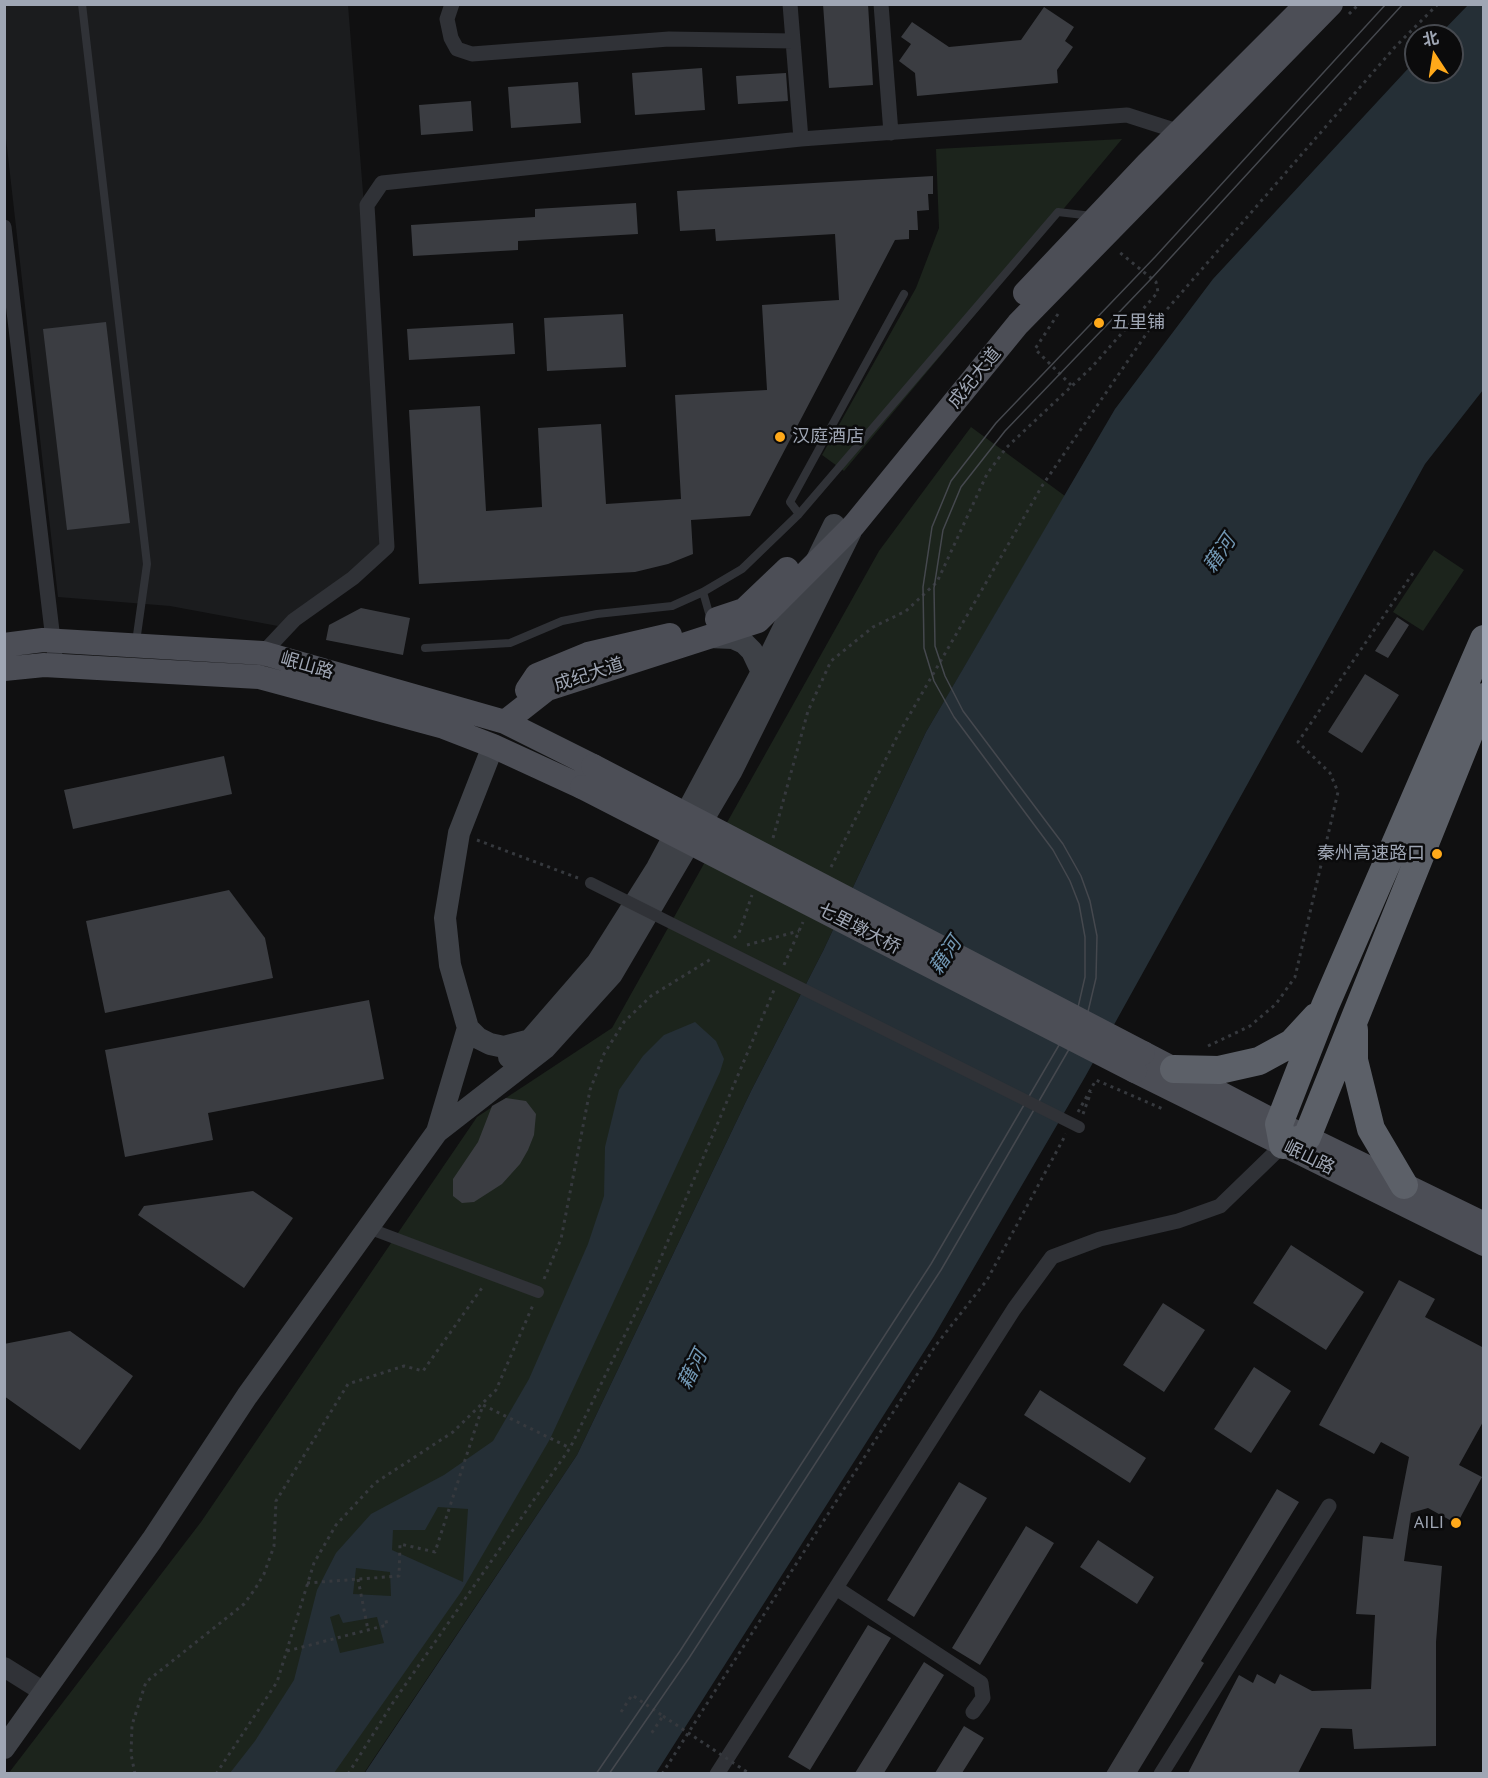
<!DOCTYPE html>
<html>
<head>
<meta charset="utf-8">
<style>
	body { margin:0 }
	#map { position:relative; width:1488px; height:1778px; overflow:hidden; background:#101011; font-family:"PT Sans","Noto Sans SC",sans-serif }
	canvas { display:block }
	.frame { position:absolute; inset:0; border:6px solid #9fa6b4; pointer-events:none }
	.north { position:absolute; left:1404px; top:24px; width:60px; height:60px; box-sizing:border-box; background:#0b0b0c; border:2px solid #46494f; border-radius:50%; rotate:348deg; font-size:16px; font-weight:700; line-height:24px; text-align:center; color:#9fa6b4 }
	.north::after { content:''; display:block; margin:auto; width:21px; height:27px; background:#ffa91a; clip-path:polygon(50% 0,100% 100%,50% 72%,0 100%) }
</style>
</head>
<body>
<div id="map">
<canvas width="1488" height="1778"></canvas>
<div class="frame"></div>
<div class="north">北</div>
</div>
<script>
const ctx = document.querySelector('canvas').getContext('2d');
ctx.lineJoin = 'round';
function fill(path, color) {
  ctx.fillStyle = color;
  ctx.fill(path, 'evenodd');
}
function shape(rows) {
  const path = new Path2D();
  for (const r of rows) {
    path.moveTo(r[0], r[1]);
    for (let i = 2; i < r.length; i += 2) path.lineTo(r[i], r[i + 1]);
  }
  return path;
}
function strokePath(path, color, width, dash) {
  ctx.strokeStyle = color;
  ctx.lineWidth = width;
  ctx.lineCap = dash ? 'butt' : 'round';
  ctx.setLineDash(dash || []);
  ctx.stroke(path);
}
function label(font, color, halo, rows, align = 'center') {
  ctx.font = font + ' "PT Sans","Noto Sans SC",sans-serif';
  ctx.lineWidth = 5;
  ctx.setLineDash([]);
  ctx.textBaseline = 'middle';
  ctx.strokeStyle = halo;
  ctx.fillStyle = color;
  for (const [text, x, y, turn = 0] of rows) {
    ctx.save();
    ctx.translate(x, y);
    ctx.rotate((+turn || 0) * Math.PI / 180);
    ctx.textAlign = isNaN(turn) ? turn : align;
    if (halo) ctx.strokeText(text, 0, 0);
    ctx.fillText(text, 0, 0);
    ctx.restore();
  }
}
const built = shape([
	[4,5,348,5,391,543,278,626,170,606,58,597,5,130]
]);
const green = shape([
	[1122,139,844,471,822,455,916,288,939,228,936,149],
	[971,427,1065,496,926,732,823,951,751,1091,577,1455,364,1773,8,1774,201,1522,477,1117,612,1028,879,551],
	[1434,550,1464,570,1423,631,1393,612]
]);
const water = shape([
	[1468,5,1483,5,1483,390,1425,464,1085,1077,934,1336,656,1773,364,1774,577,1455,751,1091,823,951,926,732,1115,409,1213,279,1416,60,1416,72,1452,72,1452,36,1438,36],
	[695,1022,716,1041,724,1059,720,1072,550,1439,461,1592,334,1773,230,1773,255,1741,294,1680,317,1590,336,1553,371,1514,444,1475,493,1441,529,1379,588,1244,604,1196,605,1147,619,1090,643,1056,664,1035],
	[438,1507,468,1509,463,1582,392,1550,393,1530,425,1530],
	[356,1568,390,1572,391,1596,353,1594],
	[339,1614,343,1623,377,1617,384,1643,340,1653,330,1617]
]);
const building = shape([
	[823,4,868,4,873,85,829,88],
	[1044,7,1074,27,1065,41,1073,47,1057,70,1058,83,917,96,915,73,899,61,911,44,901,37,912,22,949,47,1021,40],
	[702,68,705,110,635,115,632,73],
	[786,73,788,101,738,104,736,76],
	[578,82,581,123,511,128,508,87],
	[471,101,473,131,421,135,419,105],
	[933,176,933,194,928,194,929,210,917,211,918,230,909,230,909,239,895,240,750,516,691,520,693,554,668,564,635,572,419,584,409,410,480,406,486,511,542,507,538,428,601,424,606,504,681,499,675,395,767,390,762,305,839,300,835,234,716,241,715,229,680,231,677,191],
	[636,203,638,234,518,241,518,250,413,256,411,225,535,217,535,209],
	[623,314,626,367,547,371,544,318],
	[106,322,130,523,67,530,43,329],
	[513,323,515,354,409,360,407,329],
	[361,608,410,618,403,655,326,640,329,625],
	[1397,617,1409,625,1388,658,1375,651],
	[1365,674,1399,695,1362,753,1328,732],
	[224,756,232,794,73,829,64,790],
	[229,890,265,938,273,978,105,1013,86,921],
	[369,1000,384,1079,208,1113,213,1140,125,1157,105,1050],
	[506,1098,526,1101,536,1114,534,1135,528,1150,520,1164,502,1184,474,1202,462,1203,453,1196,453,1179,478,1142,492,1106],
	[253,1191,293,1218,244,1288,138,1215,144,1206],
	[1291,1245,1364,1292,1326,1350,1253,1303],
	[1399,1280,1435,1299,1425,1317,1484,1348,1484,1420,1459,1465,1482,1477,1457,1524,1428,1508,1411,1513,1404,1561,1442,1566,1436,1642,1436,1746,1354,1749,1352,1729,1321,1728,1298,1773,1188,1773,1239,1675,1253,1683,1257,1674,1275,1684,1280,1674,1312,1691,1371,1689,1375,1615,1356,1614,1363,1536,1393,1539,1409,1457,1381,1442,1374,1454,1319,1425],
	[1163,1303,1205,1330,1164,1392,1123,1365],
	[70,1331,133,1376,80,1450,4,1396,4,1344],
	[1254,1367,1291,1391,1251,1453,1214,1429],
	[1040,1390,1146,1458,1130,1483,1024,1415],
	[959,1482,987,1498,914,1617,887,1600],
	[1277,1489,1299,1502,1201,1661,1204,1663,1137,1773,1106,1773],
	[1026,1526,1054,1543,980,1665,952,1648],
	[1098,1540,1154,1577,1137,1604,1080,1567],
	[868,1625,891,1638,810,1770,788,1757],
	[924,1662,944,1675,884,1773,855,1773],
	[964,1726,984,1738,962,1773,935,1773]
]);
const path = shape([
	[1349,14,1359,4],
	[1058,314,1035,349,1071,385],
	[773,838,808,711,831,661,873,627,906,611,937,582,987,474,1006,448,1092,367,1158,292,1156,282,1118,251],
	[477,840,578,878],
	[831,867,899,733,1042,486,1149,330,1395,47,1438,4],
	[734,938,739,933,752,895],
	[747,945,799,931],
	[784,965,803,922],
	[1208,1046,1250,1026,1276,1004,1295,977,1338,792,1330,773,1298,742,1415,570],
	[1078,1112,1096,1080,1163,1109],
	[1083,1114,1091,1092],
	[544,1279,561,1239,590,1090,604,1054,624,1022,651,996,711,959],
	[358,1579,368,1630],
	[307,1583,399,1576,400,1544,435,1552,483,1405,570,1448],
	[287,1651,387,1625,385,1616],
	[621,1712,632,1695,663,1716,651,1734],
	[135,1774,131,1754,132,1725,146,1682,244,1604,255,1589,264,1574,274,1546,276,1501,348,1384,404,1366,423,1371,484,1285],
	[216,1774,277,1682,314,1563,336,1525,375,1483,453,1432,496,1390,533,1305],
	[348,1774,394,1701,570,1448,651,1281,774,990],
	[662,1774,936,1345,987,1280,1066,1134],
	[746,1774,747,1772]
]);
const service = shape([
	[82,4,147,564,136,642],
	[799,514,790,502,904,294],
	[703,592,711,620],
	[425,648,510,643,562,621,597,614,672,606,703,592,742,569,799,514,1058,212,1092,216]
]);
const pedestrian = shape([
	[368,1228,538,1292]
]);
const minor = shape([
	[452,4,447,19,451,38,457,49,472,54,669,39,793,41],
	[790,4,801,139],
	[881,4,891,133],
	[4,227,56,665],
	[262,659,263,653,294,620,353,578,387,547,367,205,382,183,801,139,1127,115,1180,132],
	[836,1588,981,1683,983,1698,973,1712],
	[717,1774,1014,1309,1052,1257,1100,1239,1178,1221,1220,1206,1283,1145],
	[1161,1774,1329,1506]
]);
const tertiary = shape([
	[4,1667,44,1692]
]);
const secondary = shape([
	[709,637,733,638,744,643,752,651,762,672],
	[493,746,459,833,445,918,450,965,468,1028,478,1038,490,1044,504,1047,527,1041],
	[509,1057,531,1039,597,963,657,868,762,672,834,525],
	[437,1132,468,1028],
	[4,1748,152,1540,247,1396,437,1132,545,1048,612,974,731,772,851,531]
]);
const primary = shape([
	[1025,293,1147,164,1307,4],
	[717,619,744,610,787,569],
	[4,645,43,640,263,653,505,722,593,766],
	[4,669,44,665,259,677,444,727,493,746,582,787],
	[527,690,537,675,588,654,670,635],
	[505,722,547,689,758,621,854,525,1018,324,1331,4],
	[1143,1053,1279,1124,1484,1224],
	[1135,1071,1484,1244]
]);
const motorway = shape([
	[1484,639,1325,1006,1279,1124,1283,1145,1307,1137,1484,697],
	[1354,1030,1354,1060,1371,1129,1404,1185],
	[1174,1069,1219,1070,1259,1061,1292,1043,1316,1017]
]);
const tram = shape([
	[596,1774,680,1651,931,1264,1076,1016,1085,977,1085,937,1079,904,1070,881,1053,850,954,717,934,681,924,648,923,587,932,527,951,481,996,423,1155,257,1386,4],
	[609,1774,689,1658,941,1270,1086,1020,1096,978,1097,936,1090,901,1081,876,1063,844,963,711,945,676,935,646,934,588,943,530,961,487,1005,431,1151,279,1403,4]
]);
const pathBridge = shape([
	[663,1716,747,1772]
]);
const pedestrianBridge = shape([
	[591,883,1079,1127]
]);
const primaryBridge = shape([
	[593,766,1143,1053],
	[582,787,1135,1071]
]);
const markers = [
	[1099,323,6,"#ffa91a"],
	[780,437,6,"#ffa91a"],
	[1437,854,6,"#ffa91a"],
	[1456,1523,6,"#ffa91a"]
];
const poiNames = [
	["五里铺",1111,323],
	["汉庭酒店",792,437],
	["秦州高速路口",1425,854,"right"],
	["AILI",1444,1523,"right"]
];
const streetNames = [
	["成纪大道",975,378,-51],
	["岷山路",307,666,16],
	["成纪大道",589,675,-18],
	["七里墩大桥",859,929,27],
	["岷山路",1309,1158,26]
];
const waterNames = [
	["藉河",1220,554,-56],
	["藉河",946,956,-56],
	["藉河",693,1370,-63]
];
fill(built, '#1b1c1e');
fill(green, '#1c241c');
fill(water, '#252f36');
fill(building, '#3b3d42');
strokePath(path, '#36393e', 3, [3, 4.5]);
strokePath(service, '#303237', 8);
strokePath(pedestrian, '#303237', 12);
strokePath(minor, '#303237', 15);
strokePath(tertiary, '#303237', 20);
strokePath(secondary, '#3e4147', 22);
strokePath(primary, '#4c4e56', 24);
strokePath(motorway, '#5c6068', 28);
strokePath(tram, '#45484e', 1.5);
strokePath(pathBridge, '#36393e', 3, [3, 4.5]);
strokePath(pedestrianBridge, '#303237', 12);
strokePath(primaryBridge, '#4c4e56', 24);
for (const [x, y, r, color] of markers) {
  const dot = new Path2D();
  dot.arc(x, y, r, 0, 2 * Math.PI);
  ctx.fillStyle = color;
  ctx.fill(dot);
  strokePath(dot, '#0b0b0c', 2);
}
label('18px', '#9fa6b4', '#0b0b0c', poiNames, 'left');
label('18px', '#9fa6b4', '#0b0b0c', streetNames);
label('italic 20px', '#7297b3', '#0b0b0c', waterNames);
</script>
</body>
</html>
